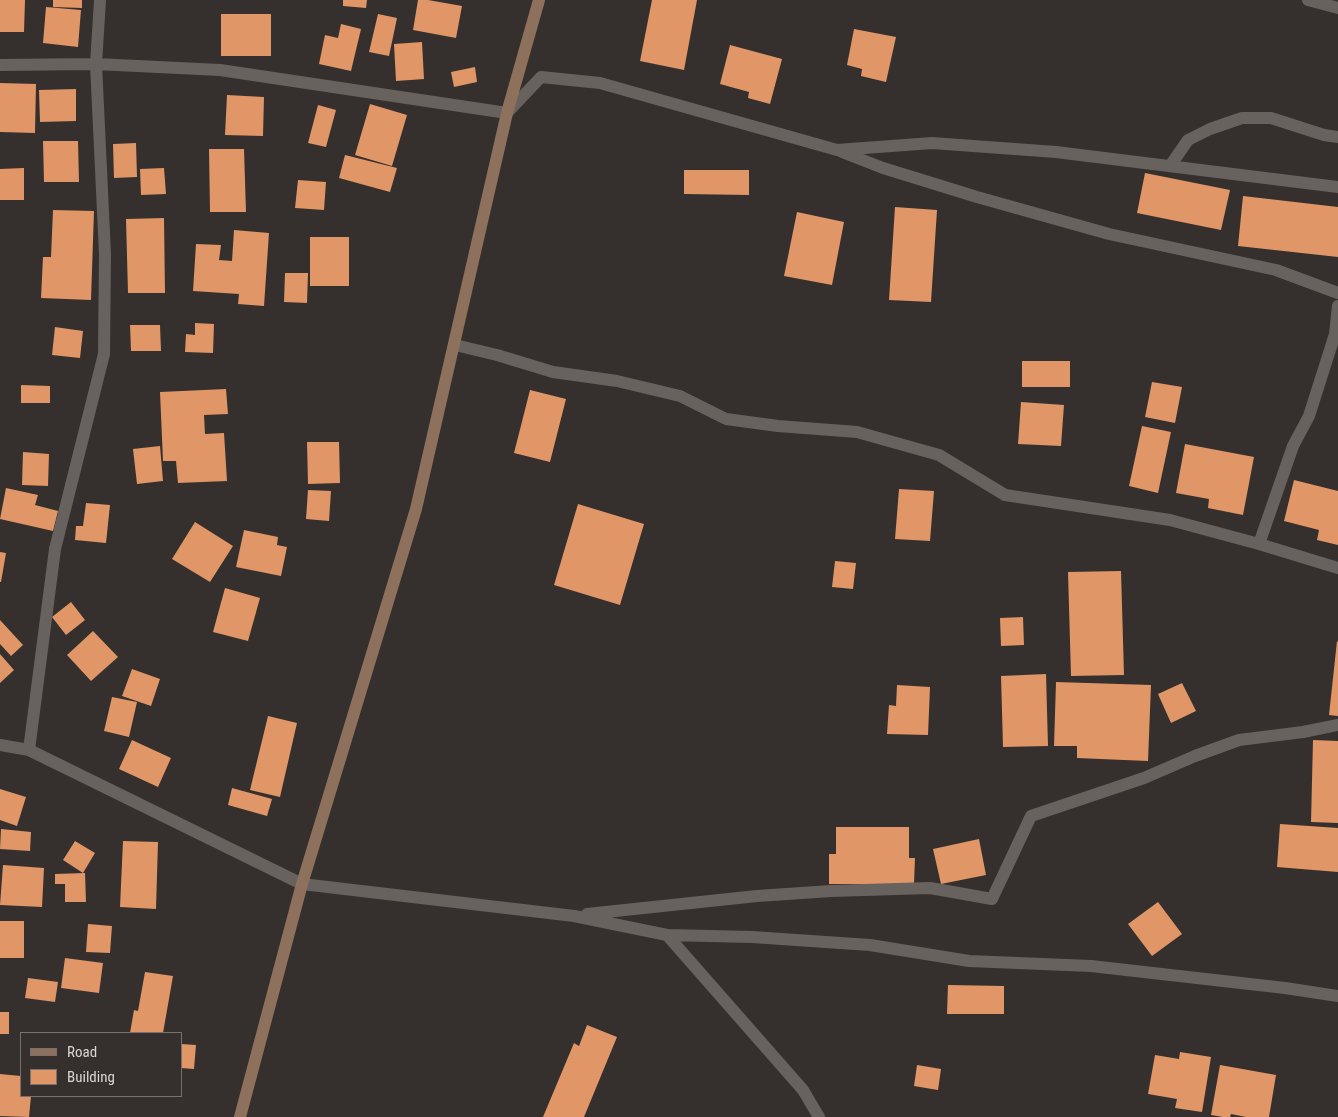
<!DOCTYPE html>
<html>
<head>
<meta charset="utf-8">
<style>
	body { margin:0 }
	#map { position:relative; width:1338px; height:1117px; overflow:hidden; background:#35302d; font-family:"Roboto Condensed",sans-serif }
	canvas { display:block }
	.legend { position:absolute; left:20px; top:1032px; width:162px; height:65px; box-sizing:border-box; background:#35302d; border:1px solid #777270; margin:0; padding:6px 9px; list-style:none; font-size:15px; color:#dad6d5 }
	.legend li { display:flex; align-items:center; gap:10px; height:25px }
	.legend b { width:25px; border:1px solid #777270 }
</style>
</head>
<body>
<div id="map">
<canvas width="1338" height="1117"></canvas>
<ul class="legend">
<li><b style="height:6px;background:#8e715d"></b>Road</li>
<li><b style="height:14px;background:#e09667"></b>Building</li>
</ul>
</div>
<script>
const ctx = document.querySelector('canvas').getContext('2d');
ctx.lineJoin = 'round';
function fill(path, color) {
  ctx.fillStyle = color;
  ctx.fill(path, 'evenodd');
}
function shape(rows) {
  const path = new Path2D();
  for (const r of rows) {
    path.moveTo(r[0], r[1]);
    for (let i = 2; i < r.length; i += 2) path.lineTo(r[i], r[i + 1]);
  }
  return path;
}
function strokePath(path, color, width, dash) {
  ctx.strokeStyle = color;
  ctx.lineWidth = width;
  ctx.lineCap = dash ? 'butt' : 'round';
  ctx.setLineDash(dash || []);
  ctx.stroke(path);
}
const building = shape([
	[0,0,25,0,24,32,0,32],
	[53,0,82,0,82,8,53,7],
	[343,0,367,0,366,8,343,6],
	[418,0,428,0,462,6,456,38,413,30],
	[652,0,697,0,684,70,640,61],
	[46,7,81,10,78,47,43,43],
	[221,14,271,14,271,56,221,56],
	[378,14,397,18,389,56,369,52],
	[341,24,361,29,351,71,319,64,325,35,338,38],
	[854,29,896,37,886,82,861,76,862,69,847,65],
	[422,42,424,79,396,81,394,44],
	[730,45,782,59,770,104,748,98,749,92,720,84],
	[475,67,477,82,454,87,451,72],
	[0,83,36,84,35,133,0,132],
	[76,89,76,121,40,122,39,90],
	[227,95,264,97,263,136,225,135],
	[370,104,407,115,392,166,355,155],
	[318,105,336,110,326,147,308,143],
	[43,141,78,141,79,182,44,182],
	[136,143,137,177,114,178,113,144],
	[209,149,244,149,246,212,210,212],
	[345,155,397,168,390,192,339,178],
	[24,168,24,200,0,200,0,169],
	[164,168,166,194,141,195,140,169],
	[684,170,749,170,749,195,684,194],
	[1145,173,1230,190,1221,230,1137,213],
	[298,180,326,182,324,210,295,208],
	[1243,196,1338,207,1338,257,1238,246],
	[895,207,937,210,931,302,889,300],
	[53,210,94,211,91,300,41,298,43,257,51,257],
	[797,212,844,222,832,285,784,276],
	[164,218,165,293,128,293,126,219],
	[234,230,269,233,264,306,238,304,239,294,193,291,196,244,221,245,219,260,232,261],
	[310,237,349,237,349,286,310,286],
	[285,273,308,273,307,303,284,302],
	[195,323,214,324,213,353,185,352,186,334,195,335],
	[130,325,160,325,161,351,131,351],
	[55,327,83,331,80,358,52,355],
	[1022,361,1070,361,1070,387,1022,387],
	[1152,382,1182,387,1175,423,1145,417],
	[21,385,50,386,50,403,21,403],
	[226,389,228,414,204,415,205,434,224,433,227,481,178,483,176,461,163,461,160,392],
	[530,390,566,399,550,462,514,453],
	[1021,402,1064,405,1061,446,1018,444],
	[1142,426,1171,432,1158,493,1129,486],
	[307,442,339,442,340,483,308,484],
	[1185,444,1254,457,1243,515,1208,508,1209,499,1176,493],
	[160,446,163,481,137,484,133,449],
	[23,452,49,454,48,486,22,485],
	[1294,480,1338,491,1338,545,1317,540,1319,530,1284,521],
	[6,488,38,495,35,505,58,511,53,531,0,519],
	[899,489,934,491,930,541,895,539],
	[308,490,331,491,329,521,306,519],
	[86,503,110,505,106,543,75,540,76,526,83,526],
	[578,504,644,524,620,605,554,585],
	[195,522,233,546,210,582,172,559],
	[244,530,278,537,277,545,287,547,281,576,236,567],
	[0,552,6,553,1,582,0,582],
	[835,561,856,563,853,589,832,587],
	[1121,571,1124,675,1071,676,1068,572],
	[225,588,260,598,248,641,213,632],
	[71,602,85,620,66,635,52,617],
	[1023,617,1024,645,1001,646,1000,618],
	[0,620,23,645,11,656,0,644],
	[93,631,118,657,91,681,67,655],
	[1337,641,1338,642,1338,716,1329,715],
	[0,654,14,670,0,683],
	[132,669,160,679,151,706,122,696],
	[1046,674,1048,746,1003,747,1001,676],
	[1056,682,1151,685,1148,761,1077,758,1077,746,1054,746],
	[1182,683,1196,711,1171,723,1158,694],
	[897,685,930,687,928,735,887,734,889,705,896,706],
	[112,697,137,702,129,737,104,731],
	[268,716,297,723,280,797,250,790],
	[132,740,171,758,158,787,119,769],
	[1313,740,1338,741,1338,823,1311,822],
	[232,788,272,799,267,816,228,805],
	[0,789,26,797,17,826,0,820],
	[1280,824,1338,828,1338,872,1277,867],
	[836,827,909,827,909,858,915,858,914,884,829,884,829,854,836,854],
	[1,829,31,832,30,851,0,849],
	[979,839,986,875,941,884,933,849],
	[75,841,95,853,83,873,63,860],
	[123,841,158,842,156,909,120,907],
	[3,865,44,868,42,907,0,905],
	[85,873,86,902,65,902,65,884,55,884,55,874],
	[1158,902,1182,934,1152,956,1128,924],
	[0,921,24,921,24,958,0,958],
	[88,924,112,926,110,953,86,952],
	[65,958,103,963,99,993,61,988],
	[145,972,173,976,163,1033,130,1033,134,1010,138,1011],
	[28,978,58,982,55,1002,25,998],
	[948,985,1004,986,1004,1014,947,1014],
	[0,1012,9,1012,9,1034,0,1034],
	[587,1025,617,1037,584,1117,543,1117,574,1043,579,1046],
	[181,1044,196,1045,194,1069,181,1068],
	[1180,1052,1211,1057,1202,1112,1175,1108,1177,1099,1148,1094,1155,1055,1179,1059],
	[917,1065,941,1069,938,1090,914,1086],
	[1220,1065,1276,1075,1269,1117,1246,1117,1231,1114,1230,1117,1223,1117,1211,1115],
	[0,1074,21,1076,21,1096,31,1096,29,1117,0,1116]
]);
const street = shape([
	[1308,0,1338,8],
	[0,65,96,64,220,70,507,113,541,77,600,83,837,150,932,143,1056,152,1338,187],
	[842,152,883,168,977,197,1109,234,1276,270,1338,293],
	[1170,166,1188,140,1210,129,1242,118,1271,118,1324,135,1338,137],
	[455,345,497,355,553,372,617,381,680,396,726,419,778,426,857,432,939,455,1005,495,1170,520,1259,544,1293,446,1309,416,1335,334,1338,306],
	[1259,544,1338,568],
	[0,745,29,750,302,884,574,916,667,935,752,937,870,945,969,961,1091,966,1285,988,1338,996],
	[29,750,55,549,104,354,105,254,96,64,100,0],
	[587,914,757,896,831,891,930,888,992,899,1031,816,1144,778,1195,756,1239,740,1303,732,1338,725],
	[667,935,803,1090,819,1117]
]);
const secondary = shape([
	[240,1117,302,884,416,509,507,113,539,0]
]);
fill(building, '#e09667');
strokePath(street, '#67625e', 12);
strokePath(secondary, '#8e715d', 12);
</script>
</body>
</html>
